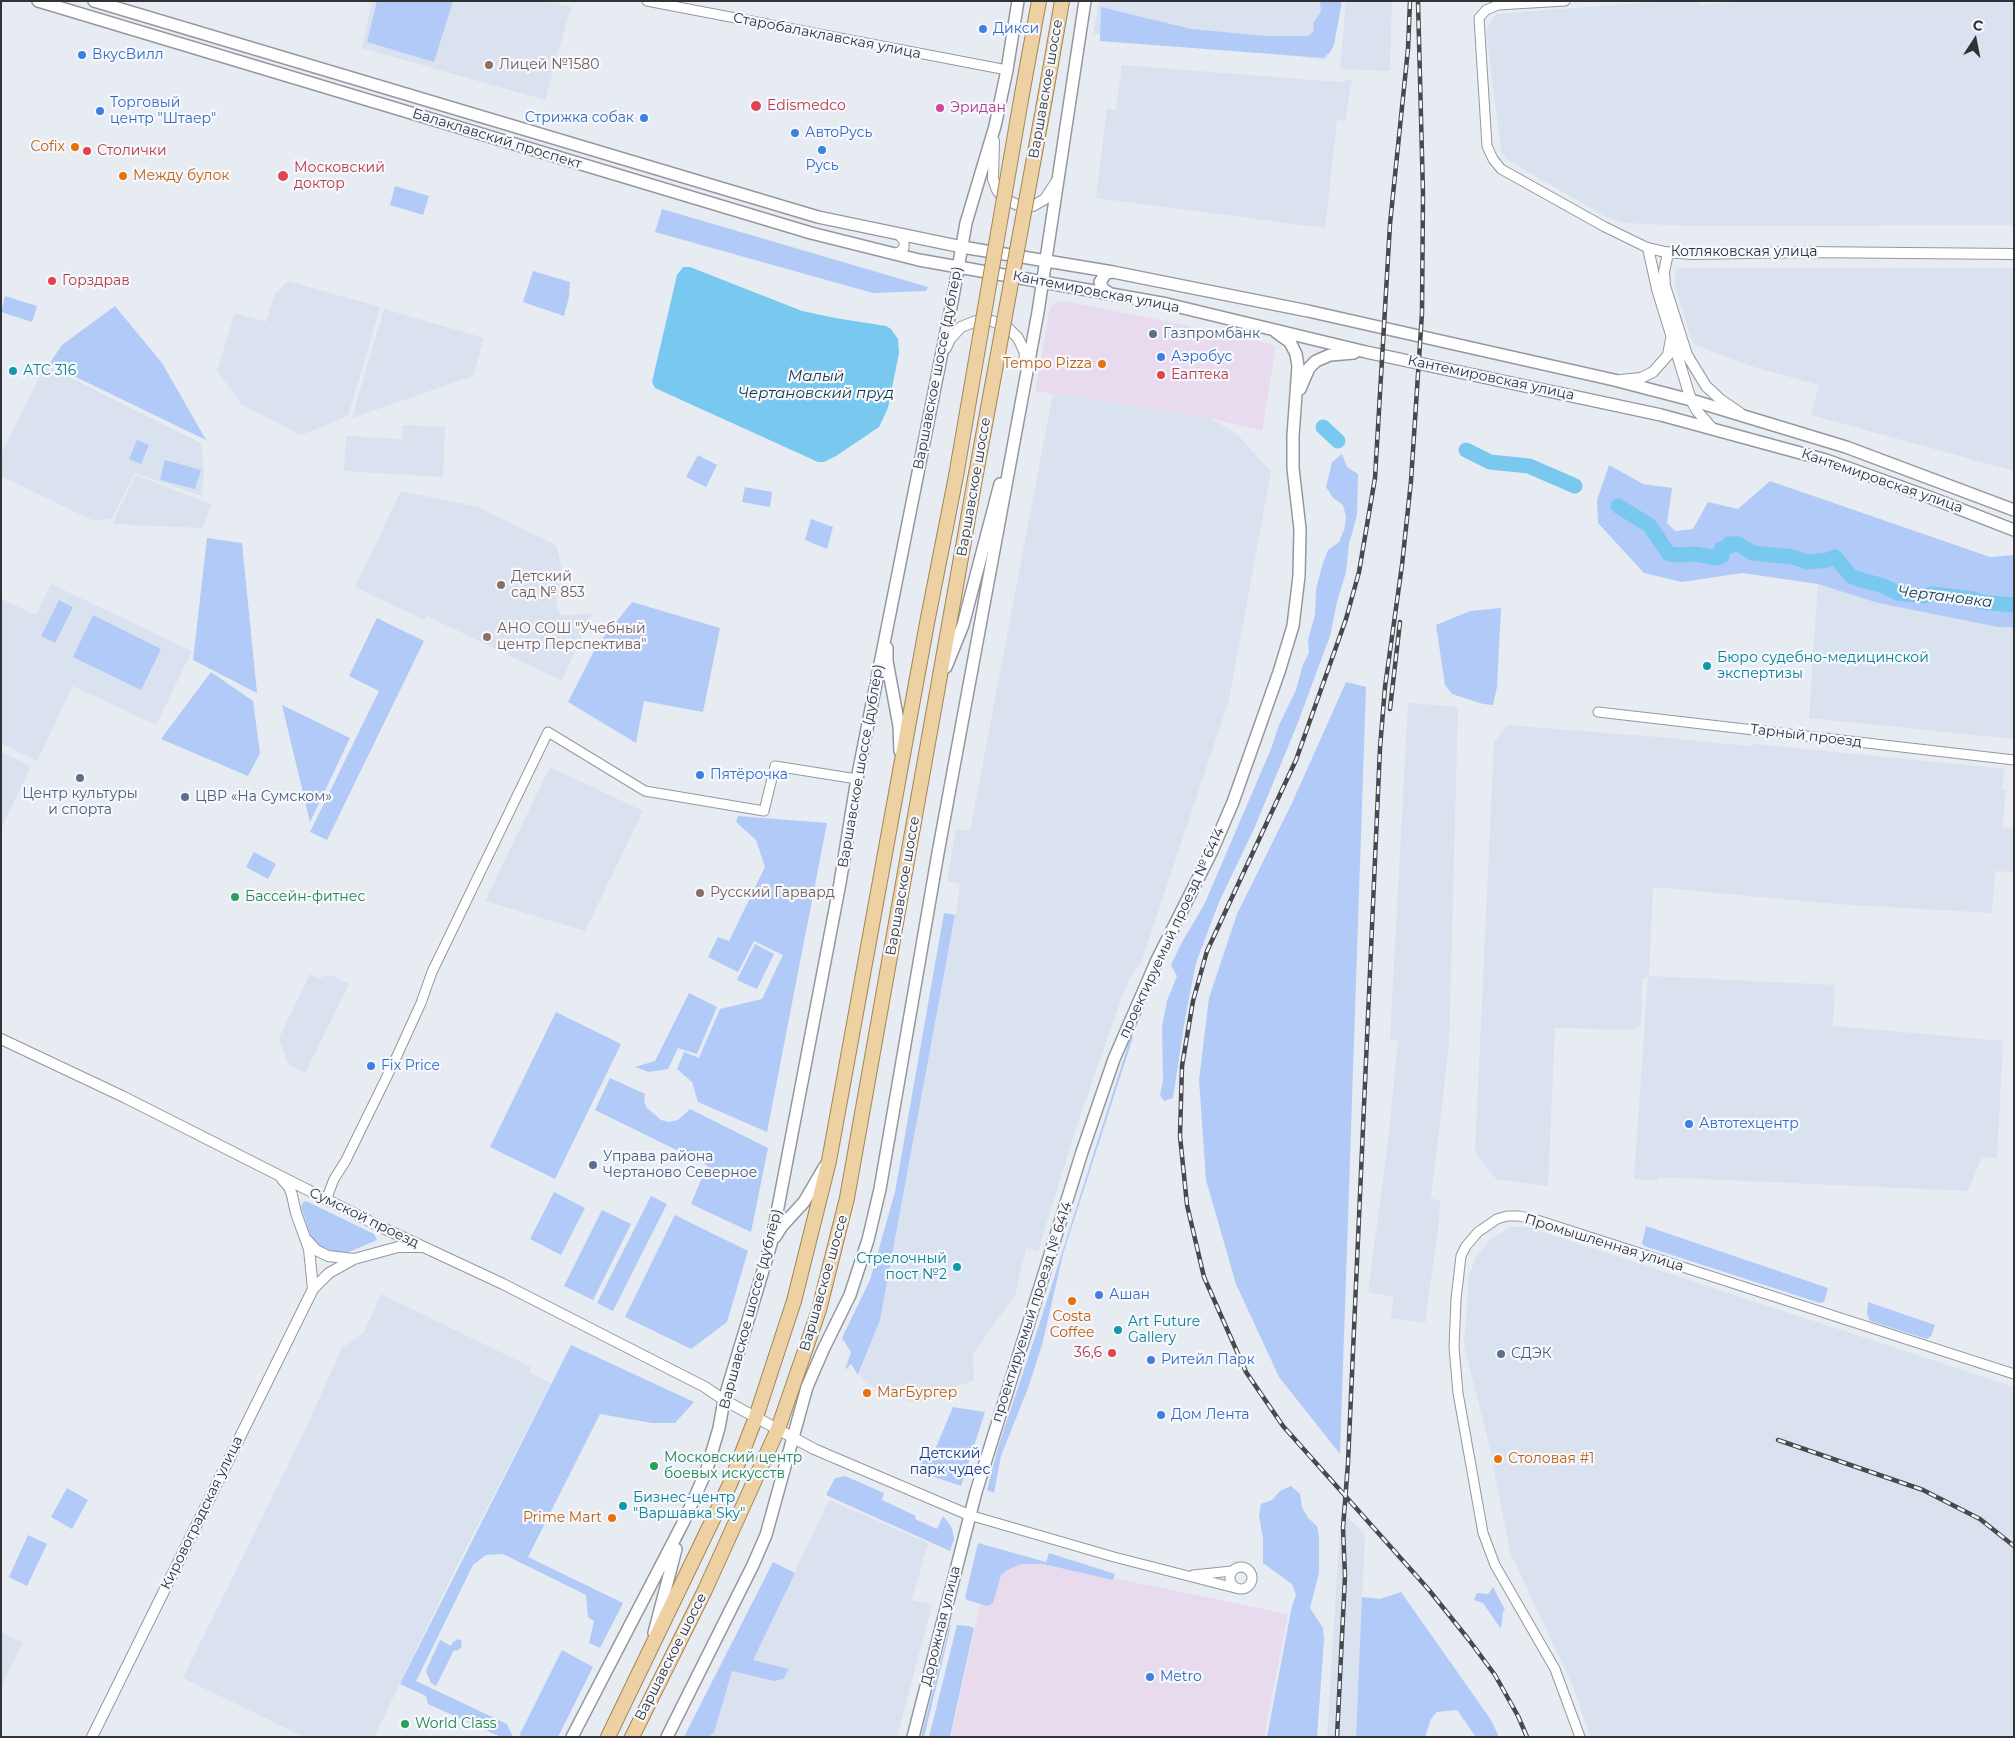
<!DOCTYPE html>
<html>
<head>
<meta charset="utf-8">
<style>
	body { margin:0 }
	#map { position:relative; width:2015px; height:1738px; overflow:hidden; background:#e7ebf2; font-family:Montserrat,sans-serif }
	canvas { display:block }
	.frame { position:absolute; inset:0; border:2px solid #313235; pointer-events:none }
	.north { position:absolute; left:1950px; top:15px; width:50px; height:50px; -webkit-text-stroke:4px #f5f8fe; paint-order:stroke; rotate:11deg; font-size:14px; font-weight:700; line-height:20px; text-align:center; color:#313235 }
	.north::after { content:''; display:block; margin:auto; width:18px; height:22px; background:#313235; clip-path:polygon(50% 0,100% 100%,50% 72%,0 100%) }
</style>
</head>
<body>
<div id="map">
<canvas width="2015" height="1738"></canvas>
<div class="frame"></div>
<div class="north">С</div>
</div>
<script>
const ctx = document.querySelector('canvas').getContext('2d');
ctx.lineJoin = 'round';
function fill(path, color) {
  ctx.fillStyle = color;
  ctx.fill(path, 'evenodd');
}
function shape(rows) {
  const path = new Path2D();
  for (const r of rows) {
    if (r.length === 3) {
      path.moveTo(r[0] + r[2], r[1]);
      path.arc(r[0], r[1], r[2], 0, 2 * Math.PI);
      continue;
    }
    path.moveTo(r[0], r[1]);
    for (let i = 2; i < r.length; i += 2) path.lineTo(r[i], r[i + 1]);
  }
  return path;
}
function strokePath(path, color, width, dash) {
  ctx.strokeStyle = color;
  ctx.lineWidth = width;
  ctx.lineCap = dash ? 'butt' : 'round';
  ctx.setLineDash(dash || []);
  ctx.stroke(path);
}
function label(font, color, halo, rows, align = 'center') {
  ctx.font = font + ' Montserrat,sans-serif';
  ctx.lineWidth = 4.5;
  ctx.setLineDash([]);
  ctx.textBaseline = 'middle';
  ctx.strokeStyle = halo;
  ctx.fillStyle = color;
  for (const [text, x, y, turn = 0] of rows) {
    ctx.save();
    ctx.translate(x, y);
    ctx.rotate((+turn || 0) * Math.PI / 180);
    ctx.textAlign = isNaN(turn) ? turn : align;
    if (halo) ctx.strokeText(text, 0, 0);
    ctx.fillText(text, 0, 0);
    ctx.restore();
  }
}
const commercial = shape([
	[1064,301,1245,337,1276,346,1262,431,1210,418,1035,391,1050,307,1056,303],
	[1015,1558,1288,1614,1264,1737,951,1737,985,1582]
]);
const built = shape([
	[372,1,547,1,571,7,545,100,362,48],
	[1099,1,1336,1,1327,60,1093,34],
	[1346,1,1392,1,1390,71,1340,69],
	[1665,1,1695,1,1700,5,1746,1,2014,1,2014,225,1691,226,1627,223,1606,217,1506,159,1501,151,1486,30,1496,14],
	[1122,65,1339,82,1352,79,1345,121,1337,120,1325,228,1096,198,1107,109,1116,110],
	[1677,268,2014,268,2014,471,1811,415,1819,385,1754,367,1693,344,1674,282],
	[288,281,380,307,348,416,301,435,242,405,217,371,235,313,266,322,275,294],
	[384,309,484,338,473,376,352,418],
	[45,365,201,443,204,470,202,496,135,473,111,519,92,520,1,476,1,454],
	[1053,393,1210,418,1238,435,1271,472,1229,700,1142,960,1129,979,1119,1005,1076,1128,1038,1251,1026,1248,1015,1295,973,1354,974,1380,916,1403,887,1394,866,1383,859,1375,880,1320,958,900,960,884,947,881,956,829,970,831],
	[403,425,445,427,443,477,344,471,346,436,402,439],
	[136,475,211,504,203,528,112,524],
	[401,491,478,507,556,545,563,574,556,604,561,615,591,614,562,681,427,616,424,620,355,587],
	[51,584,192,651,156,725,73,686,37,761,1,743,1,599,36,615],
	[1818,584,1878,603,1998,627,2014,627,2014,739,1809,718],
	[1408,703,1458,707,1449,1045,1431,1198,1440,1201,1439,1223,1425,1323,1391,1318,1394,1297,1368,1292,1389,1133,1398,1040,1390,1039],
	[1508,725,1670,738,1747,746,1755,744,2005,769,2002,789,2006,790,2002,827,2014,829,2014,872,1995,871,1992,913,1835,904,1653,887,1649,976,1835,985,1833,1026,2003,1041,1997,1158,1982,1157,1968,1191,1658,1177,1657,1180,1634,1179,1648,976,1642,979,1641,1024,1634,1030,1555,1028,1548,1186,1496,1179,1475,1152,1494,742],
	[1,752,31,766,1,829],
	[550,767,643,811,585,931,485,901],
	[310,974,318,978,331,975,349,984,305,1073,288,1064,279,1038],
	[1510,1227,1528,1227,2014,1387,2014,1737,1590,1737,1573,1686,1510,1552,1489,1445,1464,1346,1469,1276,1476,1257,1491,1239],
	[381,1294,531,1367,529,1372,551,1383,455,1570,374,1737,304,1737,183,1678,299,1443,342,1348,364,1332],
	[829,1500,928,1543,912,1600,932,1605,897,1737,708,1737,714,1733,732,1671,774,1681,789,1669,752,1660],
	[1341,1511,1365,1534,1356,1737,1327,1737],
	[1,1632,23,1643,1,1687]
]);
const green = shape([
	[377,1,453,1,434,62,367,42],
	[1320,1,1342,1,1334,45,1329,54,1326,54,1325,58,1100,41,1101,7,1191,29,1266,36,1308,36,1314,31,1313,23,1321,12],
	[395,186,429,196,423,215,390,205],
	[662,209,928,287,926,291,873,293,655,232],
	[533,271,570,282,569,297,564,316,523,302],
	[5,296,37,306,32,322,1,312],
	[115,306,162,363,206,440,49,364,62,345],
	[137,440,149,445,141,464,129,459],
	[1342,454,1347,467,1358,474,1357,515,1349,544,1346,572,1337,602,1330,636,1297,725,1254,829,1219,902,1196,963,1185,1019,1173,1098,1164,1101,1160,1095,1163,1081,1162,1027,1167,1001,1177,976,1171,965,1182,942,1204,905,1271,749,1279,725,1296,690,1303,664,1309,653,1308,640,1315,615,1316,589,1323,563,1328,550,1339,542,1344,530,1346,517,1343,505,1333,498,1326,487,1332,462],
	[698,455,717,465,706,487,686,477],
	[165,460,201,470,195,489,160,480],
	[1609,465,1643,484,1672,488,1667,523,1675,531,1693,529,1708,502,1738,509,1770,481,1990,557,2014,555,2014,627,1998,627,1878,603,1818,584,1742,573,1682,582,1644,573,1598,523,1597,500],
	[745,487,772,492,770,507,742,502],
	[811,519,833,527,827,549,805,540],
	[207,538,242,543,257,693,193,660],
	[59,600,73,607,55,643,41,636],
	[632,602,720,628,703,712,644,701,636,743,568,702,596,647],
	[1501,608,1497,687,1493,705,1483,704,1452,694,1445,685,1436,625,1470,611],
	[93,615,161,649,141,690,73,657],
	[377,618,424,641,327,840,310,832,379,691,349,676],
	[211,672,253,701,260,753,248,776,161,739],
	[1346,682,1366,687,1340,1454,1279,1377,1236,1284,1206,1180,1199,1080,1209,998,1237,914,1292,803],
	[282,705,350,738,310,822],
	[738,816,827,823,767,1132,698,1102,692,1082,677,1069,684,1052,699,1058,720,1009,762,999,783,955,754,941,738,972,708,957,718,937,729,941,765,867,756,840,736,822],
	[254,852,276,864,268,879,246,867],
	[944,913,955,915,880,1320,858,1375,851,1364,845,1370,851,1352,842,1338,870,1280,895,1192],
	[755,944,774,954,757,989,737,980],
	[689,993,717,1007,697,1054,678,1048,668,1069,649,1072,635,1067,655,1061],
	[556,1012,621,1044,555,1179,490,1147],
	[1131,1036,1133,1037,1063,1254,1042,1345,1028,1388,1001,1456,994,1493,987,1490,999,1444,1040,1322],
	[610,1078,645,1094,644,1102,647,1108,661,1120,669,1122,678,1120,690,1109,768,1148,751,1232,691,1204,707,1165,595,1110],
	[554,1192,585,1208,561,1255,530,1239],
	[651,1196,667,1204,613,1311,597,1303],
	[306,1201,374,1234,377,1240,344,1254,321,1251,311,1237,301,1207,303,1202],
	[602,1210,631,1224,593,1300,564,1286],
	[675,1215,748,1251,727,1322,691,1349,625,1317],
	[1646,1226,1828,1288,1824,1302,1820,1303,1644,1246,1642,1243],
	[1868,1302,1935,1325,1931,1336,1927,1339,1870,1321,1867,1314],
	[571,1345,694,1402,675,1423,652,1423,600,1414,528,1557,623,1603,600,1648,589,1643,594,1621,588,1617,586,1595,503,1554,486,1555,473,1565,416,1681,507,1724,513,1737,501,1737,428,1704,426,1696,400,1684],
	[953,1407,985,1412,961,1486,917,1471,925,1456,934,1452],
	[845,1476,884,1493,882,1500,916,1516,915,1519,937,1529,943,1516,951,1526,953,1533,954,1539,950,1551,826,1495,835,1478],
	[1291,1486,1300,1494,1302,1507,1308,1518,1317,1526,1319,1537,1319,1573,1310,1608,1323,1628,1324,1640,1317,1737,1267,1737,1292,1606,1296,1595,1292,1584,1263,1563,1263,1539,1259,1516,1261,1504,1272,1500,1280,1491],
	[67,1488,88,1500,72,1529,51,1517],
	[28,1535,47,1544,27,1586,9,1577],
	[978,1543,1046,1562,1049,1553,1115,1574,1113,1580,1043,1564,1021,1564,1009,1569,1001,1575,993,1603,987,1606,967,1600,965,1598],
	[773,1562,795,1573,753,1660,789,1669,783,1679,774,1681,732,1671,714,1733,708,1737,684,1737],
	[1493,1587,1505,1610,1503,1611,1501,1629,1483,1603,1474,1600,1477,1593,1488,1594],
	[1401,1592,1491,1720,1499,1737,1476,1737,1457,1710,1437,1712,1431,1719,1425,1737,1356,1737,1362,1597,1380,1599],
	[950,1625,951,1625,924,1737,921,1737],
	[957,1625,969,1626,974,1628,950,1737,929,1737],
	[458,1639,462,1641,461,1648,456,1651,454,1650,436,1686,431,1683,426,1671,440,1640,451,1646,452,1643],
	[562,1650,593,1667,558,1737,521,1737,520,1734]
]);
const water = shape([
	[683,267,690,267,802,311,835,318,886,326,891,329,898,339,899,353,888,408,879,427,836,456,824,462,818,462,655,388,652,382,663,335,677,275]
]);
const river = shape([
	[1323,427,1338,441],
	[1466,450,1490,462,1529,466,1575,486],
	[1618,506,1649,525,1669,554,1679,555,1695,554,1718,558,1722,556,1721,549,1728,547,1729,544,1738,544,1753,553,1793,557,1807,562,1828,560,1835,557,1851,576,1861,580,1881,585,1898,593,1922,596,1933,594,1974,599,1980,602,2014,605]
]);
const minor = shape([
	[647,1,1007,70],
	[1565,1,1498,5,1486,10,1479,18,1487,146,1493,159,1501,169,1605,227,1648,248],
	[892,253,898,253,904,248,904,241,898,234],
	[1598,712,2014,760],
	[326,1200,334,1179,345,1162,396,1058,421,1003,432,972,548,732,645,791,764,811,775,766,857,779],
	[969,1515,1114,1557,1235,1588],
	[1241,1578,11],
	[1193,1575,1232,1571],
	[1580,1737,1555,1669,1495,1565,1483,1533,1458,1393,1454,1347,1456,1299,1461,1256,1466,1246,1478,1232,1497,1219,1507,1216,1519,1216,1537,1220,2014,1374]
]);
const tertiary = shape([
	[994,141,993,179,997,190,1004,199,1020,206,1033,206,1045,199,1056,182],
	[1668,253,1664,272,1665,286,1687,355,1706,386,1721,400,1740,413],
	[946,348,950,339,961,327,976,321,992,321,1007,327,1018,338,1025,353,1024,365],
	[1620,380,1641,378,1653,372,1668,355,1671,339],
	[1712,428,1697,411,1691,400,1657,289,1648,248,1665,252,1693,254,1802,252,2014,254],
	[1,1039,124,1097,383,1228,503,1284,705,1387,724,1400,814,1449,969,1515],
	[282,1179,289,1187,292,1195,296,1213,309,1249,313,1289],
	[308,1241,316,1250,328,1256,354,1259],
	[92,1737,313,1289,329,1273,354,1259,398,1247,422,1247]
]);
const secondary = shape([
	[38,1,811,233,919,260,1167,304,1366,352,1661,415,1826,460,1929,497,2014,530],
	[94,1,818,217,962,247,1113,272,1308,311,1614,380,1691,400,1846,447,2014,510],
	[1109,293,1103,289,1100,282,1106,273,1113,272],
	[1300,389,1309,368,1316,361,1330,355,1354,353],
	[887,648,887,661,899,726,900,751],
	[946,667,963,625,1000,484],
	[775,1237,782,1226,804,1202,825,1166],
	[654,1633,676,1549],
	[572,1737,684,1521,706,1472,719,1428,724,1400,771,1244,840,883,857,779,953,297,966,223,995,126,1007,70,1018,1],
	[667,1737,753,1565,766,1535,807,1387,823,1350,850,1295,868,1240,880,1189,938,853,1038,312,1085,1],
	[913,1737,976,1492,1082,1152,1114,1059,1157,960,1212,851,1233,802,1279,672,1293,626,1299,576,1300,529,1293,468,1293,436,1298,366,1296,354,1290,342,1276,332]
]);
const primary = shape([
	[1022,94,1039,1],
	[1045,98,1062,1],
	[608,1737,730,1484,756,1417,794,1301,829,1161,927,623,956,476],
	[632,1737,705,1590,778,1429,819,1310,847,1198,975,479]
]);
const rail = shape([
	[1410,1,1408,49,1390,224,1375,478,1359,572,1346,619,1296,760,1207,951,1193,1001,1182,1066,1180,1136,1187,1205,1204,1277,1246,1372,1283,1426,1429,1590,1469,1640,1495,1675,1518,1716,1527,1737],
	[1390,709,1400,622],
	[1778,1440,1923,1490,1980,1519,2014,1546],
	[1337,1737,1345,1576,1343,1528,1348,1463,1380,748,1385,687,1402,565,1411,481,1422,313,1423,194,1418,1]
]);
const primaryBridge = shape([
	[956,476,1022,94],
	[975,479,1045,98]
]);
const markers = [
	[983,29,5,"#3f7fe0"],
	[82,55,5,"#3f7fe0"],
	[489,65,5,"#8d6e63"],
	[756,106,6,"#e0444e"],
	[940,108,5,"#d1479c"],
	[100,111,5,"#3f7fe0"],
	[644,118,5,"#3f7fe0"],
	[795,133,5,"#3f7fe0"],
	[75,147,5,"#e8710a"],
	[822,150,5,"#3f7fe0"],
	[87,151,5,"#e0444e"],
	[123,176,5,"#e8710a"],
	[283,176,6,"#e0444e"],
	[52,281,5,"#e0444e"],
	[1153,334,5,"#5c6f8a"],
	[1161,357,5,"#3f7fe0"],
	[1102,364,5,"#e8710a"],
	[13,371,5,"#0f9aa8"],
	[1161,375,5,"#e0444e"],
	[501,585,5,"#8d6e63"],
	[487,637,5,"#8d6e63"],
	[1707,666,5,"#0f9aa8"],
	[700,775,5,"#3f7fe0"],
	[80,778,5,"#5c6f8a"],
	[185,797,5,"#5c6f8a"],
	[700,893,5,"#8d6e63"],
	[235,897,5,"#2e9e5b"],
	[371,1066,5,"#3f7fe0"],
	[1689,1124,5,"#3f7fe0"],
	[593,1165,5,"#5c6f8a"],
	[957,1267,5,"#0f9aa8"],
	[1099,1295,5,"#3f7fe0"],
	[1072,1301,5,"#e8710a"],
	[1118,1330,5,"#0f9aa8"],
	[1112,1353,5,"#e0444e"],
	[1501,1354,5,"#5c6f8a"],
	[1151,1360,5,"#3f7fe0"],
	[867,1393,5,"#e8710a"],
	[1161,1415,5,"#3f7fe0"],
	[1498,1459,5,"#e8710a"],
	[654,1466,5,"#2e9e5b"],
	[623,1506,5,"#0f9aa8"],
	[612,1518,5,"#e8710a"],
	[1150,1677,5,"#3f7fe0"],
	[405,1724,5,"#2e9e5b"]
];
const shopNames = [
	["Дикси",993,29],
	["ВкусВилл",92,55],
	["Торговый",110,103],
	["центр \"Штаер\"",110,119],
	["Стрижка собак",634,118,"right"],
	["АвтоРусь",805,133],
	["Русь",822,166,"center"],
	["Аэробус",1171,357],
	["Пятёрочка",710,775],
	["Fix Price",381,1066],
	["Автотехцентр",1699,1124],
	["Ашан",1109,1295],
	["Ритейл Парк",1161,1360],
	["Дом Лента",1171,1415],
	["Metro",1160,1677]
];
const streetNames = [
	["Старобалаклавская улица",827,36,11],
	["Варшавское шоссе",1046,89,-80],
	["Балаклавский проспект",497,139,17],
	["Котляковская улица",1744,252],
	["Кантемировская улица",1096,292,11],
	["Варшавское шоссе (дублёр)",938,368,-79],
	["Кантемировская улица",1491,378,12],
	["Кантемировская улица",1882,481,19],
	["Варшавское шоссе",974,487,-80],
	["Тарный проезд",1806,736,7],
	["Варшавское шоссе (дублёр)",861,766,-80],
	["Варшавское шоссе",903,886,-80],
	["проектируемый проезд № 6414",1172,933,-65],
	["Сумской проезд",364,1218,26],
	["Промышленная улица",1604,1243,17],
	["Варшавское шоссе",824,1283,-74],
	["Варшавское шоссе (дублёр)",751,1309,-75],
	["проектируемый проезд № 6414",1032,1312,-72],
	["Кировоградская улица",202,1513,-64],
	["Дорожная улица",941,1626,-76],
	["Варшавское шоссе",671,1657,-63]
];
const educationNames = [
	["Лицей №1580",499,65],
	["Детский",511,577],
	["сад № 853",511,593],
	["АНО СОШ \"Учебный",497,629],
	["центр Перспектива\"",497,645],
	["Русский Гарвард",710,893]
];
const healthNames = [
	["Edismedco",767,106],
	["Столички",97,151],
	["Московский",294,168],
	["доктор",294,184],
	["Горздрав",62,281],
	["Еаптека",1171,375],
	["36,6",1102,1353,"right"]
];
const hotelNames = [
	["Эридан",950,108]
];
const foodNames = [
	["Cofix",65,147],
	["Между булок",133,176,"left"],
	["Tempo Pizza",1092,364],
	["Costa",1072,1317,"center"],
	["Coffee",1072,1333,"center"],
	["МагБургер",877,1393,"left"],
	["Столовая #1",1508,1459,"left"],
	["Prime Mart",602,1518]
];
const serviceNames = [
	["Газпромбанк",1163,334],
	["Центр культуры",80,794,"center"],
	["и спорта",80,810,"center"],
	["ЦВР «На Сумском»",195,797],
	["Управа района",603,1157],
	["Чертаново Северное",603,1173],
	["СДЭК",1511,1354]
];
const cultureNames = [
	["АТС 316",23,371],
	["Бюро судебно-медицинской",1717,658],
	["экспертизы",1717,674],
	["Стрелочный",947,1259,"right"],
	["пост №2",947,1275,"right"],
	["Art Future",1128,1322],
	["Gallery",1128,1338],
	["Бизнес-центр",633,1498],
	["\"Варшавка Sky\"",633,1514]
];
const leisureNames = [
	["Бассейн-фитнес",245,897],
	["Московский центр",664,1458],
	["боевых искусств",664,1474],
	["World Class",415,1724]
];
const parkNames = [
	["Детский",950,1454],
	["парк чудес",950,1470]
];
const waterNames = [
	["Малый",816,377],
	["Чертановский пруд",816,394],
	["Чертановка",1945,597,7]
];
fill(commercial, '#e9dbee');
fill(built, '#dae2f0');
fill(green, '#b2caf8');
fill(water, '#78c8ef');
strokePath(river, '#78c8ef', 15);
strokePath(minor, '#94989e', 11);
strokePath(tertiary, '#94989e', 12);
strokePath(secondary, '#94989e', 14);
strokePath(primary, '#a48554', 16);
strokePath(minor, '#fff', 9);
strokePath(tertiary, '#fff', 10);
strokePath(secondary, '#fff', 11);
strokePath(primary, '#eed1a3', 14);
strokePath(rail, '#47494c', 4.5);
strokePath(rail, '#f5f8fe', 2.5, [8]);
strokePath(primaryBridge, '#a48554', 16, []);
strokePath(primaryBridge, '#eed1a3', 14);
for (const [x, y, r, color] of markers) {
  const dot = new Path2D();
  dot.arc(x, y, r, 0, 2 * Math.PI);
  ctx.fillStyle = color;
  ctx.fill(dot);
  strokePath(dot, '#f5f8fe', 2);
}
label('14px', '#366cbe', '#f5f8fe', shopNames, 'left');
label('14px', '#313235', '#f5f8fe', streetNames);
label('14px', '#785e54', '#f5f8fe', educationNames, 'left');
label('14px', '#be3a42', '#f5f8fe', healthNames, 'left');
label('14px', '#b23c85', '#f5f8fe', hotelNames, 'left');
label('14px', '#c56008', '#f5f8fe', foodNames, 'right');
label('14px', '#4e5e75', '#f5f8fe', serviceNames, 'left');
label('14px', '#0d838f', '#f5f8fe', cultureNames, 'left');
label('14px', '#27864d', '#f5f8fe', leisureNames, 'left');
label('14px', '#18387f', '#f5f8fe', parkNames);
label('italic 15px', '#123647', '#f5f8fe', waterNames);
</script>
</body>
</html>
